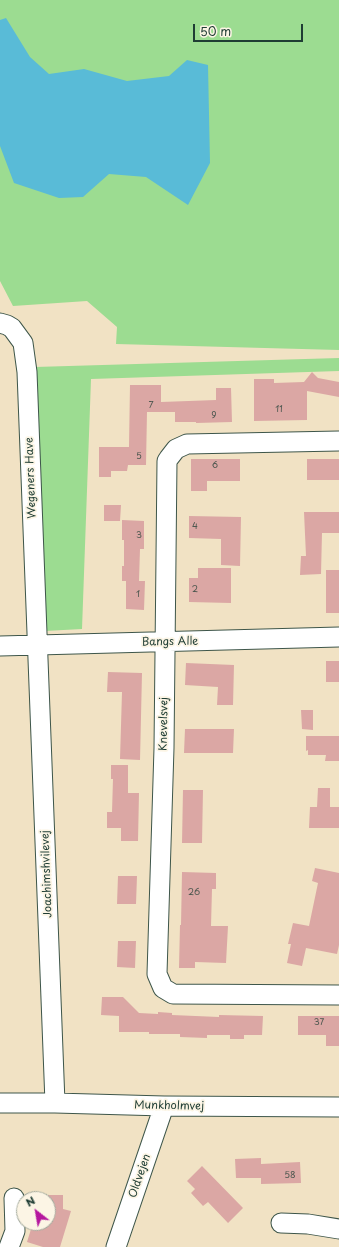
<!DOCTYPE html>
<html>
<head>
<meta charset="utf-8">
<style>
	body { margin:0 }
	#map { position:relative; width:339px; height:1247px; overflow:hidden; background:#f1e2c4; font-family:"Playpen Sans",sans-serif }
	canvas { display:block }
	.north { position:absolute; left:16px; top:1191px; width:40px; height:40px; box-sizing:border-box; background:#fcf5e5; border:1px solid #a4ab9e; border-radius:50%; rotate:329deg; font-size:11px; font-weight:700; line-height:16px; text-align:center; color:#1f3d34 }
	.north::after { content:''; display:block; margin:auto; width:14px; height:18px; background:#b5179e; clip-path:polygon(50% 0,100% 100%,50% 72%,0 100%) }
	.scale { position:absolute; left:193px; top:24px; width:110px; height:18px; box-sizing:border-box; border:2px solid #1f3d34; border-top:0; padding-left:5px; font-size:12px; line-height:14px; white-space:nowrap; color:#1f3d34; -webkit-text-stroke:3px #fcf5e5; paint-order:stroke }
</style>
</head>
<body>
<div id="map">
<canvas width="339" height="1247"></canvas>
<div class="north">N</div>
<div class="scale">50 m</div>
</div>
<script>
const ctx = document.querySelector('canvas').getContext('2d');
ctx.lineJoin = 'round';
function fill(path, color) {
  ctx.fillStyle = color;
  ctx.fill(path, 'evenodd');
}
function shape(rows) {
  const path = new Path2D();
  for (const r of rows) {
    path.moveTo(r[0], r[1]);
    for (let i = 2; i < r.length; i += 2) path.lineTo(r[i], r[i + 1]);
  }
  return path;
}
function strokePath(path, color, width, dash) {
  ctx.strokeStyle = color;
  ctx.lineWidth = width;
  ctx.lineCap = dash ? 'butt' : 'round';
  ctx.setLineDash(dash || []);
  ctx.stroke(path);
}
function label(font, color, halo, rows, align = 'center') {
  ctx.font = font + ' "Playpen Sans",sans-serif';
  ctx.lineWidth = 3.5;
  ctx.setLineDash([]);
  ctx.textBaseline = 'middle';
  ctx.strokeStyle = halo;
  ctx.fillStyle = color;
  for (const [text, x, y, turn = 0] of rows) {
    ctx.save();
    ctx.translate(x, y);
    ctx.rotate((+turn || 0) * Math.PI / 180);
    ctx.textAlign = isNaN(turn) ? turn : align;
    if (halo) ctx.strokeText(text, 0, 0);
    ctx.fillText(text, 0, 0);
    ctx.restore();
  }
}
const green = shape([
	[0,0,339,0,339,350,116,344,117,327,87,301,13,306,0,281],
	[339,358,339,371,91,379,82,629,45,631,35,367]
]);
const water = shape([
	[6,18,30,57,49,74,84,69,127,81,169,76,187,60,208,65,210,163,188,205,146,177,109,174,83,197,59,198,14,183,0,146,0,20]
]);
const building = shape([
	[312,372,318,378,339,382,339,397,307,391,307,420,254,421,254,379,274,379,274,383,304,382],
	[130,385,161,385,161,402,216,400,216,388,231,388,232,422,196,423,196,422,175,422,175,412,147,412,146,465,128,465,127,471,111,471,111,477,99,477,99,447,129,447],
	[191,459,240,459,240,481,207,481,207,491,191,491],
	[307,459,339,459,339,480,307,480],
	[104,505,121,505,120,521,104,521],
	[304,512,339,512,339,533,322,533,321,574,300,575,301,556,306,556],
	[189,516,241,517,240,566,221,565,221,539,189,538],
	[122,520,144,521,144,549,140,549,139,581,145,581,144,610,126,609,126,581,122,581,122,566,124,566,124,540,122,540],
	[198,568,231,568,231,603,189,602,189,578,198,578],
	[326,570,339,570,339,613,326,613],
	[326,661,339,661,339,682,326,682],
	[186,663,234,665,233,705,217,705,218,687,185,685],
	[108,672,142,673,140,760,120,759,122,692,107,692],
	[301,710,313,710,313,730,302,729],
	[185,729,234,729,233,753,184,753],
	[306,736,339,736,339,761,325,761,326,755,308,755,308,750,306,751],
	[111,765,128,765,128,793,139,793,138,841,121,841,121,828,107,828,107,812,112,812,113,779,111,779],
	[318,788,330,788,330,807,339,807,339,828,309,828,310,807,317,807],
	[183,790,203,790,202,843,182,843],
	[315,868,339,873,339,945,337,954,306,948,302,966,287,963,291,944,288,944,293,923,309,926,318,883,312,881],
	[182,872,216,873,216,889,212,889,211,926,228,926,226,963,195,962,195,968,179,968,180,925,181,925],
	[118,876,137,876,136,904,117,904],
	[118,941,136,941,135,968,117,967],
	[102,997,123,997,139,1013,158,1014,158,1012,172,1013,172,1015,219,1017,219,1015,263,1016,262,1035,244,1035,244,1039,230,1039,230,1035,207,1035,207,1038,180,1037,180,1034,149,1034,149,1032,119,1032,119,1016,101,1015],
	[298,1016,339,1016,339,1046,326,1046,326,1035,298,1035],
	[261,1158,261,1164,300,1162,301,1183,261,1184,261,1178,236,1178,235,1159],
	[202,1166,243,1208,228,1223,208,1202,203,1206,191,1193,195,1189,187,1181],
	[48,1195,63,1195,63,1209,71,1211,60,1247,43,1247,27,1242,32,1226,43,1229,45,1223,48,1223]
]);
const minor = shape([
	[0,323,7,325,12,328,23,343,27,372,55,1103],
	[339,441,187,444,176,449,169,458,167,461,164,748,157,974,163,988,173,994,339,995],
	[0,646,339,637],
	[0,1103,55,1103,164,1106,339,1107],
	[281,1223,308,1224,339,1229],
	[9,1247,15,1231,14,1198],
	[116,1247,164,1106]
]);
const numberNames = [
	["7",151,406],
	["11",279,410],
	["9",214,416],
	["5",139,457],
	["6",215,466],
	["4",195,527],
	["3",139,536],
	["2",195,590],
	["1",138,595],
	["26",194,893],
	["37",319,1023],
	["58",290,1176]
];
const streetNames = [
	["Wegeners Have",31,478,-92],
	["Bangs Alle",170,642,-1],
	["Knevelsvej",164,724,-89],
	["Joachimshvilevej",47,874,-92],
	["Munkholmvej",169,1106,1],
	["Oldvejen",140,1176,-71]
];
fill(green, '#9cdc91');
fill(water, '#59bbd7');
fill(building, '#dba7a4');
strokePath(minor, '#3e564a', 21);
strokePath(minor, '#fff', 19);
label('9px', '#4e5850', null, numberNames);
label('11px', '#1f3d34', '#fcf5e5', streetNames);
</script>
</body>
</html>
